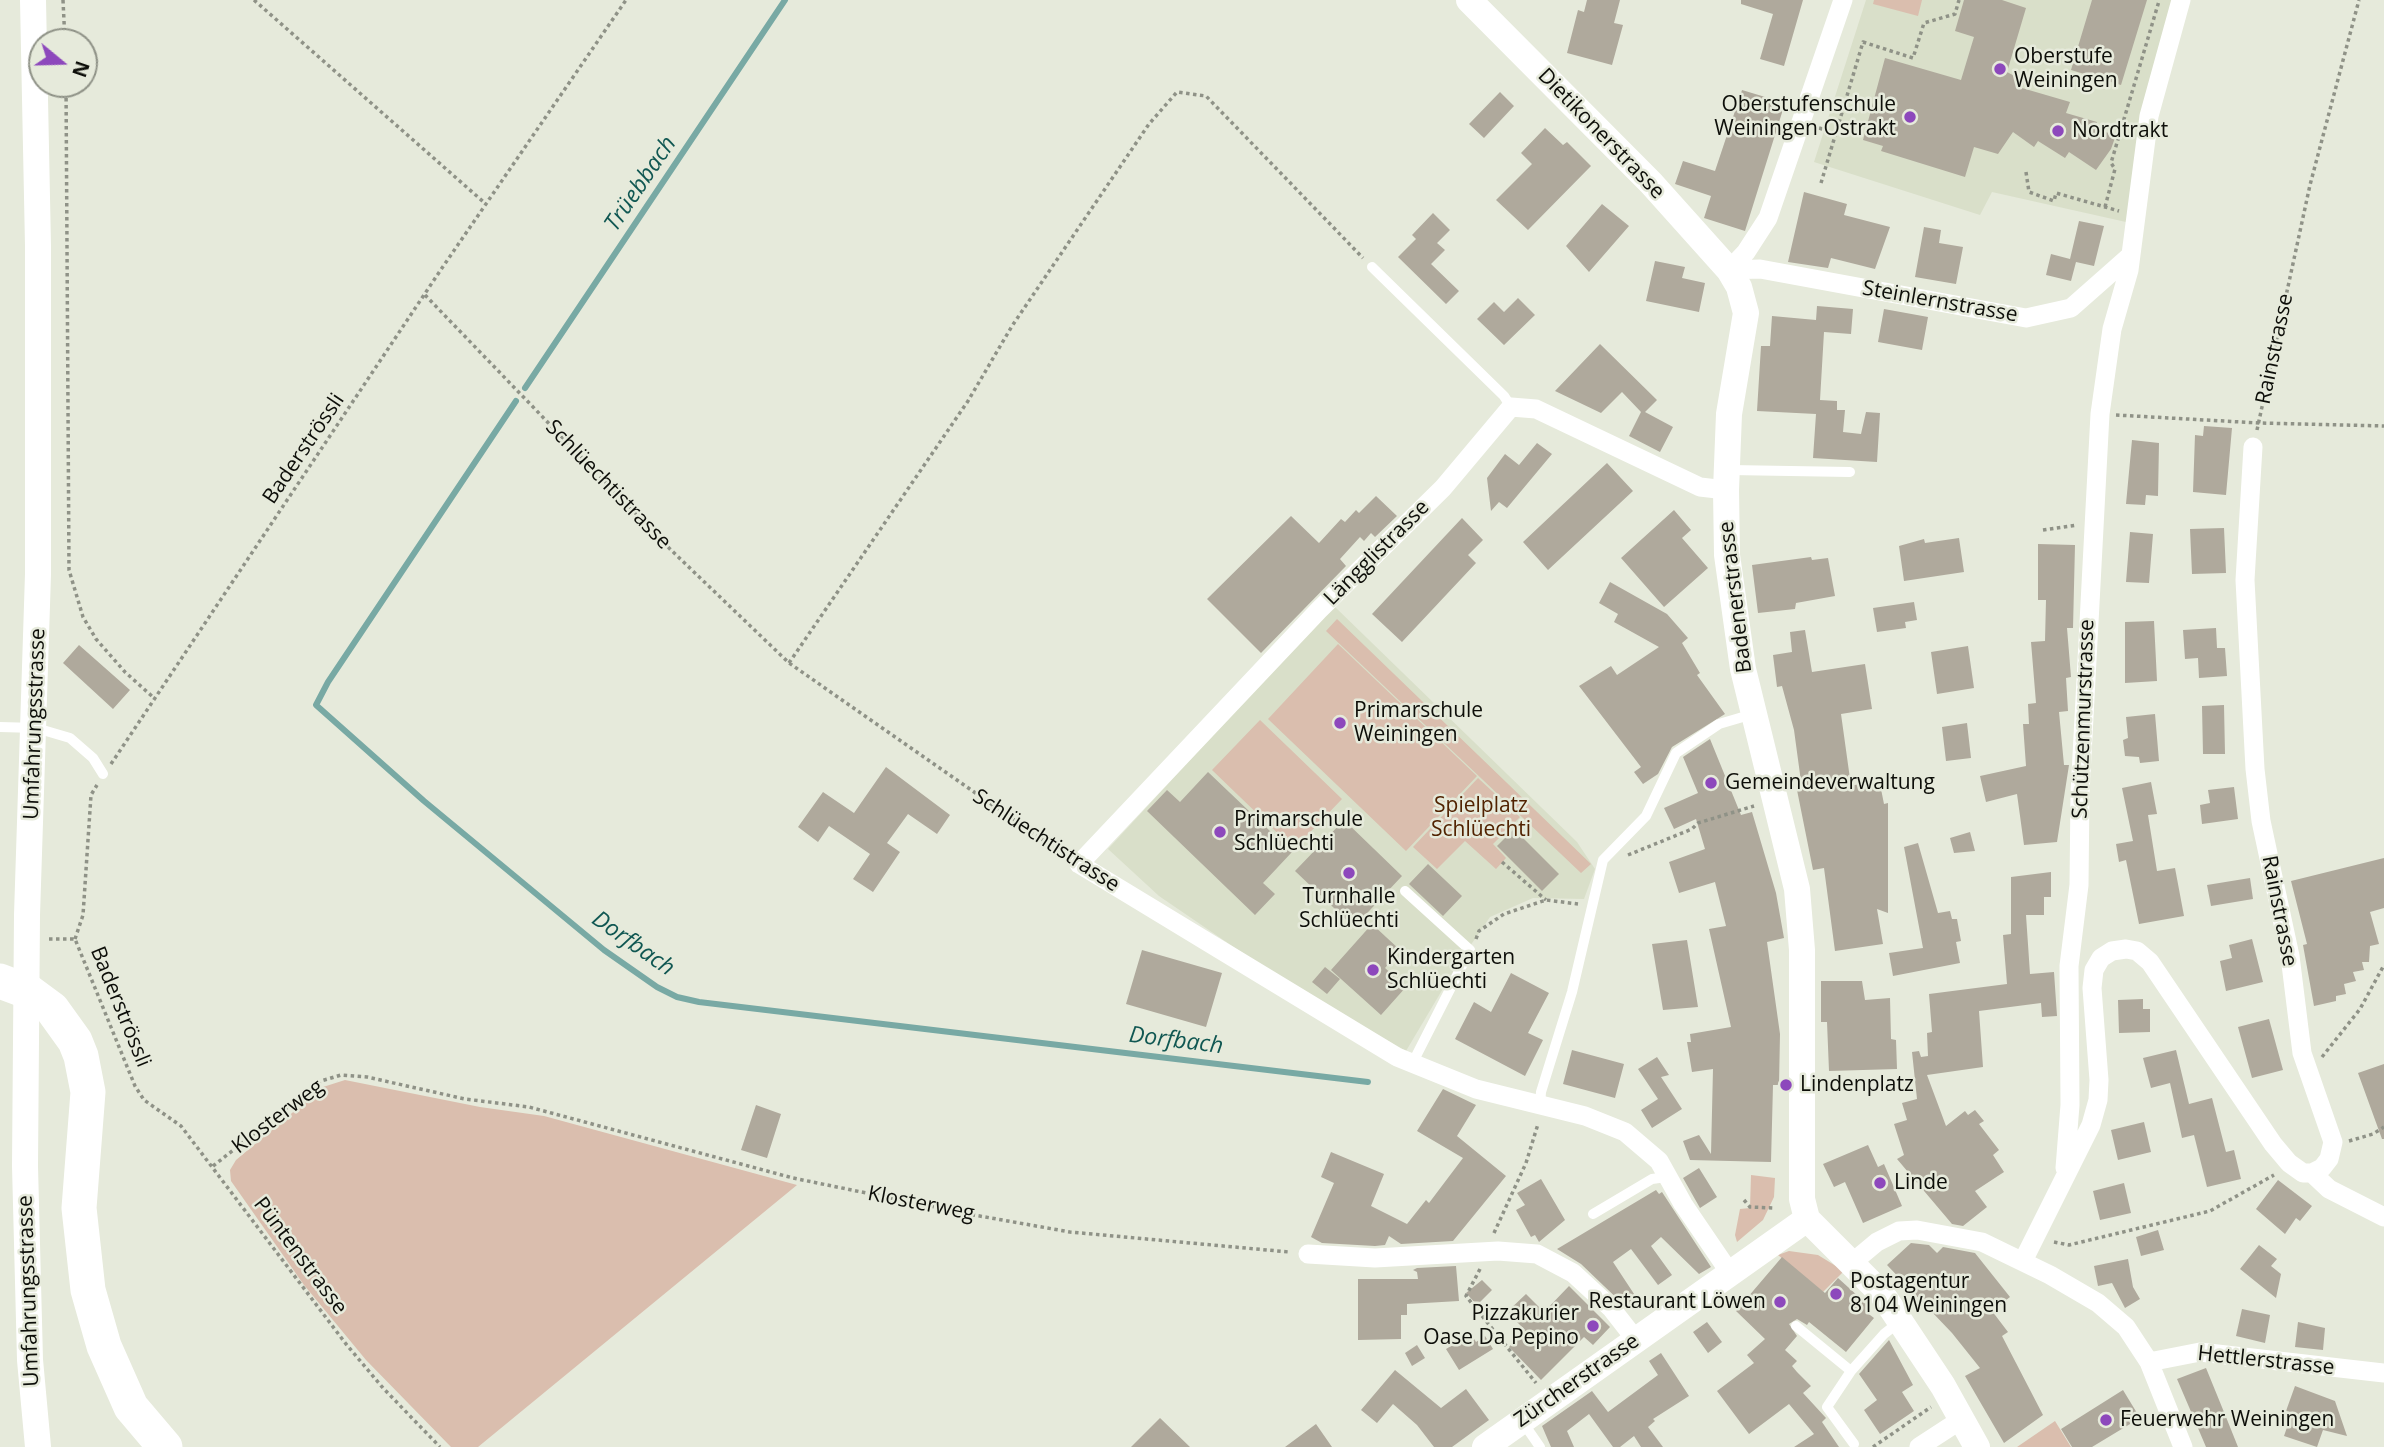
<!DOCTYPE html>
<html>
<head>
<meta charset="utf-8">
<style>
	body { margin:0 }
	#map { position:relative; width:2384px; height:1447px; overflow:hidden; background:#e6eadb; font-family:"Open Sans",sans-serif }
	canvas { display:block }
	.north { position:absolute; left:28px; top:28px; width:70px; height:70px; box-sizing:border-box; background:#e6eadb; border:2px solid #8f9287; border-radius:50%; rotate:109deg; font-size:19px; font-weight:700; line-height:28px; text-align:center; color:#0d0e09 }
	.north::after { content:''; display:block; margin:auto; width:24px; height:32px; background:#8d48bc; clip-path:polygon(50% 0,100% 100%,50% 72%,0 100%) }
</style>
</head>
<body>
<div id="map">
<canvas width="2384" height="1447"></canvas>
<div class="north">N</div>
</div>
<script>
const ctx = document.querySelector('canvas').getContext('2d');
ctx.lineJoin = 'round';
function fill(path, color) {
  ctx.fillStyle = color;
  ctx.fill(path, 'evenodd');
}
function shape(rows) {
  const path = new Path2D();
  for (const r of rows) {
    path.moveTo(r[0], r[1]);
    for (let i = 2; i < r.length; i += 2) path.lineTo(r[i], r[i + 1]);
  }
  return path;
}
function strokePath(path, color, width, dash) {
  ctx.strokeStyle = color;
  ctx.lineWidth = width;
  ctx.lineCap = dash ? 'butt' : 'round';
  ctx.setLineDash(dash || []);
  ctx.stroke(path);
}
function label(font, color, halo, rows, align = 'center') {
  ctx.font = font + ' "Open Sans",sans-serif';
  ctx.lineWidth = 5;
  ctx.setLineDash([]);
  ctx.textBaseline = 'middle';
  ctx.strokeStyle = halo;
  ctx.fillStyle = color;
  for (const [text, x, y, turn = 0] of rows) {
    ctx.save();
    ctx.translate(x, y);
    ctx.rotate((+turn || 0) * Math.PI / 180);
    ctx.textAlign = isNaN(turn) ? turn : align;
    if (halo) ctx.strokeText(text, 0, 0);
    ctx.fillText(text, 0, 0);
    ctx.restore();
  }
}
const built = shape([
	[1866,0,2173,0,2126,222,1992,192,1980,215,1814,162],
	[1333,605,1577,842,1595,869,1584,899,1533,898,1490,917,1457,965,1406,1051,1279,978,1159,896,1108,849]
]);
const green = shape([
	[1874,0,1922,0,1918,16,1873,4],
	[1337,619,1591,864,1581,873,1326,631],
	[1338,644,1477,776,1406,851,1268,719],
	[1260,720,1342,799,1294,849,1212,770],
	[1478,778,1520,817,1493,844,1506,858,1496,869,1465,841,1437,869,1413,847],
	[345,1080,480,1107,544,1116,797,1185,478,1447,451,1447,366,1360,304,1285,231,1181,230,1170,236,1160,323,1087],
	[1751,1175,1775,1178,1774,1197,1763,1220,1737,1242,1735,1235,1740,1209,1750,1208],
	[1789,1251,1818,1255,1844,1271,1823,1292,1778,1255],
	[2055,1421,2071,1447,2017,1447]
]);
const stream = shape([
	[525,388,785,0],
	[516,401,328,682,316,705,424,801,604,950,657,987,677,997,699,1002,1368,1082]
]);
const building = shape([
	[1587,0,1620,0,1614,23,1623,25,1612,65,1567,53,1578,10,1584,12],
	[1741,0,1803,0,1784,66,1760,59,1773,14,1741,4],
	[1964,0,2002,0,2026,8,2007,72,2024,81,2022,88,2070,102,2066,113,2097,122,2095,129,2116,135,2111,149,2096,170,2069,152,2065,158,2038,141,2034,147,2013,132,1998,154,1974,147,1965,177,1881,151,1883,146,1863,140,1885,58,1961,80,1974,37,1955,31],
	[2092,0,2147,0,2121,85,2071,70],
	[1742,90,1785,103,1745,231,1704,218,1711,196,1675,184,1683,161,1715,171],
	[1500,92,1514,106,1484,138,1469,124],
	[1545,128,1563,145,1567,142,1591,166,1528,230,1496,200,1532,164,1521,153],
	[1804,192,1847,204,1844,215,1890,227,1875,269,1831,258,1828,268,1788,262],
	[1602,204,1629,226,1589,272,1566,246],
	[1433,213,1450,230,1437,243,1445,250,1431,264,1459,291,1446,304,1398,257,1416,239,1412,235],
	[2079,221,2104,226,2094,266,2076,262,2071,281,2046,275,2051,254,2070,259],
	[1924,227,1941,230,1939,243,1963,247,1956,284,1915,277],
	[1655,261,1685,267,1682,278,1705,283,1699,312,1646,301],
	[1518,298,1535,315,1504,345,1477,319,1494,302,1504,312],
	[1817,306,1853,309,1851,334,1824,332,1820,400,1837,401,1837,410,1845,410,1843,432,1861,434,1866,412,1880,413,1877,462,1813,458,1816,414,1757,411,1761,346,1770,346,1772,316,1816,320],
	[1884,309,1928,317,1922,350,1878,342],
	[1600,344,1657,400,1645,412,1673,427,1660,452,1629,436,1641,412,1622,392,1601,413,1555,391],
	[2204,426,2232,428,2226,495,2193,492,2195,435,2203,436],
	[2132,440,2159,443,2158,496,2146,495,2145,505,2126,504],
	[1537,443,1552,454,1507,508,1499,502,1491,511,1487,478,1505,454,1519,465],
	[1607,463,1633,491,1548,570,1523,542],
	[1376,496,1397,516,1375,537,1371,533,1364,541,1360,537,1340,559,1346,566,1261,653,1207,599,1291,516,1319,543,1341,519,1345,522,1356,510,1359,513],
	[1674,510,1691,530,1682,538,1708,568,1664,607,1621,558],
	[1462,518,1483,540,1468,555,1476,563,1402,642,1372,614],
	[2224,528,2226,573,2192,574,2190,529],
	[2130,532,2153,534,2149,583,2126,582],
	[1959,538,1964,572,1904,581,1899,546,1924,539,1925,543],
	[2038,544,2075,545,2073,628,2067,628,2071,677,2066,678,2068,711,2059,712,2064,765,2069,765,2057,842,2024,845,2017,794,1986,802,1980,776,2026,766,2023,724,2029,724,2028,704,2036,703,2031,642,2045,641,2046,600,2038,600],
	[1811,557,1812,560,1828,558,1835,596,1796,603,1795,609,1758,613,1752,565],
	[1610,582,1667,614,1688,638,1682,643,1700,673,1697,675,1725,714,1672,747,1658,774,1643,784,1634,772,1641,767,1579,686,1611,666,1617,675,1659,647,1614,622,1618,614,1599,603],
	[1914,602,1917,620,1905,622,1906,628,1877,632,1873,608],
	[2154,621,2157,681,2125,683,2125,622],
	[2216,628,2217,648,2225,648,2227,676,2199,678,2198,658,2185,659,2183,630],
	[1805,630,1812,672,1865,664,1872,709,1841,714,1851,786,1879,779,1884,804,1888,803,1888,913,1877,909,1883,944,1835,951,1824,868,1813,870,1797,790,1802,789,1794,730,1782,686,1777,687,1773,655,1792,652,1790,632],
	[79,645,130,690,113,709,63,663],
	[1968,646,1974,688,1937,694,1931,652],
	[2224,705,2225,754,2203,754,2202,706],
	[2155,714,2159,761,2140,763,2139,757,2125,756,2123,740,2128,738,2126,717],
	[1967,723,1971,758,1946,761,1942,727],
	[1710,739,1741,815,1752,812,1776,893,1784,938,1767,942,1780,1034,1779,1085,1773,1085,1771,1162,1690,1160,1683,1141,1699,1135,1711,1154,1713,1069,1692,1072,1687,1042,1691,1042,1690,1034,1731,1027,1709,929,1726,926,1715,882,1679,893,1669,862,1705,849,1696,819,1674,829,1664,808,1698,793,1683,757],
	[886,767,950,815,937,834,908,814,887,843,900,852,873,892,853,879,870,854,829,826,818,842,798,827,823,792,854,813],
	[1208,772,1292,852,1263,883,1275,894,1255,915,1147,811,1167,790,1180,802],
	[2151,782,2157,814,2148,815,2157,871,2175,868,2184,916,2139,924,2126,860,2119,862,2116,844,2133,841,2122,788],
	[2234,787,2238,819,2202,824,2200,805,2210,803,2208,790],
	[1344,820,1402,876,1354,927,1295,871],
	[1514,829,1559,874,1542,891,1497,846],
	[1970,832,1975,851,1954,853,1950,838],
	[1918,843,1938,913,1950,911,1952,919,1957,919,1961,941,1956,942,1960,963,1893,976,1889,953,1923,948,1904,847],
	[2384,858,2384,908,2370,912,2379,944,2370,946,2369,962,2362,962,2364,970,2353,972,2356,981,2344,984,2346,994,2336,996,2336,1001,2314,1006,2303,945,2307,944,2291,881],
	[1428,864,1462,896,1443,916,1409,884],
	[2051,872,2051,897,2044,897,2044,915,2026,915,2030,974,2054,972,2057,1016,2042,1017,2041,1003,1979,1011,1983,1067,1927,1075,1946,1126,1965,1111,1968,1115,1975,1110,1984,1121,1979,1124,1999,1150,1993,1155,2004,1172,1975,1191,1987,1207,1963,1226,1952,1224,1897,1159,1904,1155,1894,1124,1907,1120,1902,1103,1917,1099,1912,1052,1919,1051,1921,1057,1928,1056,1927,1033,1932,1032,1929,994,2007,984,2003,935,2011,934,2011,877],
	[2250,878,2253,899,2211,906,2207,885],
	[1372,924,1400,950,1385,968,1406,987,1381,1015,1331,970],
	[2252,939,2263,982,2226,991,2220,961,2232,958,2229,945],
	[1687,940,1698,1007,1663,1010,1652,944],
	[1142,950,1222,973,1206,1027,1126,1004],
	[1325,967,1340,979,1327,994,1312,982],
	[1511,973,1549,993,1528,1033,1543,1040,1525,1076,1455,1039,1474,1002,1491,1012],
	[1821,981,1862,981,1865,1000,1890,998,1891,1039,1896,1040,1897,1069,1829,1071,1827,1022,1821,1022],
	[2143,999,2143,1009,2150,1009,2150,1032,2119,1033,2118,1000],
	[2269,1019,2283,1070,2252,1078,2238,1027],
	[1572,1050,1624,1064,1615,1098,1563,1084],
	[2176,1050,2189,1104,2212,1098,2226,1152,2234,1150,2241,1179,2207,1187,2194,1135,2182,1138,2170,1083,2151,1088,2143,1058],
	[1657,1057,1669,1075,1661,1077,1682,1109,1652,1128,1641,1110,1658,1099,1638,1069],
	[2384,1064,2384,1139,2382,1139,2358,1073],
	[1443,1089,1476,1105,1457,1136,1506,1176,1453,1241,1401,1244,1389,1236,1385,1245,1375,1246,1322,1243,1311,1237,1334,1183,1321,1177,1331,1152,1384,1174,1371,1206,1407,1224,1426,1200,1429,1203,1463,1158,1417,1131],
	[756,1105,781,1114,767,1158,741,1150],
	[2144,1122,2151,1152,2118,1160,2111,1130],
	[1868,1145,1878,1167,1884,1164,1902,1206,1863,1223,1845,1182,1834,1187,1823,1164],
	[1699,1168,1717,1197,1700,1208,1683,1178],
	[1541,1179,1565,1220,1539,1242,1535,1235,1531,1237,1516,1210,1525,1205,1517,1193],
	[2278,1180,2312,1206,2300,1221,2296,1218,2285,1234,2256,1209],
	[2124,1183,2131,1213,2100,1220,2093,1191],
	[1656,1190,1659,1194,1662,1192,1711,1267,1699,1274,1661,1237,1651,1246,1672,1275,1658,1285,1631,1249,1613,1262,1638,1300,1627,1308,1581,1264,1557,1249],
	[2158,1230,2164,1250,2141,1256,2136,1237],
	[1911,1243,1929,1245,1937,1253,1943,1247,1975,1253,2010,1297,1992,1311,2008,1332,2002,1336,2043,1415,2004,1443,1965,1376,1980,1368,1952,1333,1887,1265],
	[2259,1245,2277,1259,2271,1266,2281,1274,2276,1298,2240,1269],
	[1782,1257,1825,1293,1838,1278,1870,1307,1866,1312,1874,1318,1846,1352,1809,1322,1807,1325,1797,1319,1789,1324,1797,1336,1785,1350,1797,1361,1792,1366,1797,1372,1811,1386,1803,1393,1826,1418,1822,1422,1839,1447,1794,1447,1814,1434,1789,1404,1749,1434,1717,1391,1754,1363,1747,1355,1765,1339,1736,1311],
	[2128,1259,2133,1287,2140,1299,2125,1308,2112,1283,2098,1286,2094,1266],
	[1456,1266,1459,1301,1407,1304,1407,1315,1401,1315,1401,1339,1358,1340,1358,1279,1418,1279,1417,1272,1413,1270,1417,1268],
	[1482,1280,1492,1290,1477,1305,1466,1293],
	[1569,1286,1610,1327,1593,1345,1584,1337,1541,1380,1509,1347,1525,1330,1507,1312,1526,1294,1544,1312],
	[2242,1309,2270,1315,2265,1343,2236,1336],
	[1707,1322,1722,1342,1708,1353,1693,1332],
	[2298,1322,2325,1328,2323,1350,2295,1347],
	[1471,1334,1476,1342,1485,1336,1493,1349,1459,1370,1446,1349],
	[1889,1340,1913,1385,1902,1392,1914,1411,1880,1434,1864,1410,1877,1400,1859,1374],
	[1417,1345,1425,1358,1412,1366,1405,1353],
	[1661,1353,1689,1396,1653,1419,1655,1421,1648,1427,1663,1447,1641,1447,1634,1436,1620,1447,1613,1447,1589,1414,1567,1431,1574,1447,1551,1447,1542,1426,1592,1391,1608,1412,1658,1375,1649,1361],
	[2206,1368,2226,1417,2238,1447,2206,1447,2189,1407,2177,1379],
	[1395,1370,1441,1408,1466,1389,1489,1420,1452,1447,1434,1447,1417,1425,1393,1404,1377,1423,1361,1410],
	[2295,1386,2335,1401,2347,1436,2323,1430,2317,1447,2284,1436,2292,1413,2286,1411],
	[2123,1390,2140,1418,2092,1447,2072,1447,2061,1429],
	[1160,1418,1190,1447,1131,1447],
	[1316,1424,1332,1447,1285,1447]
]);
const path = shape([
	[63,0,65,42],
	[254,0,487,205],
	[66,84,69,570,83,617,96,639,125,672,154,698],
	[1819,128,1835,133],
	[2026,172,2029,192,2054,201,2056,193,2119,211],
	[1821,183,1863,42,1913,58,1924,23,1955,14,1959,0],
	[2105,207,2115,169,2111,163,2159,1],
	[425,295,671,550,789,663,1063,854],
	[2116,415,2259,423,2384,426],
	[2257,430,2310,185,2359,0],
	[2043,530,2077,525],
	[789,663,968,401,1012,326,1149,124,1177,92,1206,96,1363,258],
	[111,764,442,268,626,0],
	[1628,855,1692,829,1698,823,1754,806],
	[1502,862,1546,900],
	[49,939,75,939,135,1086,144,1100,181,1126,346,1344,383,1388,440,1447],
	[75,939,83,915,91,795,97,785],
	[1476,939,1479,931,1504,914,1546,900,1578,904],
	[2322,1057,2360,1009,2384,965],
	[2349,1141,2373,1134,2384,1127],
	[213,1166,321,1081,341,1075,367,1077,465,1099,529,1107,793,1178,974,1215,1070,1232,1289,1252],
	[1744,1200,1750,1207,1774,1208],
	[1494,1233,1526,1163,1538,1124],
	[2054,1242,2069,1245,2210,1211,2274,1175],
	[1480,1269,1466,1296,1536,1383],
	[1873,1447,1931,1407]
]);
const lane = shape([
	[1372,267,1504,396,1511,407],
	[1730,470,1850,472],
	[0,727,36,728,70,738,93,758,103,774],
	[1405,891,1470,950,1412,1064],
	[1540,1105,1541,1092,1572,992,1603,860,1646,816,1676,753,1719,724,1753,714],
	[1593,1214,1652,1179,1666,1177],
	[1796,1326,1851,1371],
	[1522,1421,1540,1447],
	[1854,1444,1827,1407,1851,1371,1884,1334,1898,1323]
]);
const street = shape([
	[1729,270,1760,269,2026,318,2071,308,2131,255],
	[1729,270,1746,252,1768,218,1843,0],
	[1726,490,1700,487,1536,409,1511,407,1443,488,1319,610,1079,864,1397,1057,1476,1089,1585,1116,1625,1132,1659,1161,1683,1204,1730,1273],
	[2065,1168,2070,1105,2069,966,2079,885,2080,793,2100,414,2112,329,2129,270,2149,116,2181,0],
	[2312,1173,2329,1189,2384,1217],
	[1308,1254,1375,1258,1498,1251,1537,1254,1573,1273,1611,1308,1636,1340],
	[2023,1261,2091,1125,2098,1100,2099,1080,2092,988,2094,970,2101,958,2112,951,2126,949,2137,951,2150,962,2273,1144,2289,1163,2303,1173,2312,1173,2322,1168,2329,1159,2333,1142,2302,1053,2290,956,2261,821,2255,769,2245,580,2253,447],
	[1853,1262,1877,1242,1899,1231,1917,1230,1982,1242,2050,1275,2098,1303,2126,1327,2149,1362,2183,1447],
	[2149,1362,2200,1352,2384,1373],
	[1919,1447,1962,1419]
]);
const secondary = shape([
	[33,0,38,246,38,574,27,915,25,1166,30,1360,38,1447],
	[1469,0,1651,183,1729,270,1739,287,1746,313,1729,414,1726,490,1727,555,1743,669,1797,889,1802,950,1802,1199,1807,1219],
	[1807,1219,1882,1294,1943,1386,1977,1447],
	[1485,1447,1807,1219]
]);
const highway = shape([
	[0,981,29,992,52,1009,75,1041,81,1056,88,1092,79,1208,88,1290,104,1346,131,1407,165,1447]
]);
const markers = [
	[2000,69,7,"#8d48bc"],
	[1910,117,7,"#8d48bc"],
	[2058,131,7,"#8d48bc"],
	[1340,723,7,"#8d48bc"],
	[1711,783,7,"#8d48bc"],
	[1220,832,7,"#8d48bc"],
	[1349,873,7,"#8d48bc"],
	[1373,970,7,"#8d48bc"],
	[1786,1085,7,"#8d48bc"],
	[1880,1183,7,"#8d48bc"],
	[1836,1294,7,"#8d48bc"],
	[1780,1302,7,"#8d48bc"],
	[1593,1326,7,"#8d48bc"],
	[2106,1420,7,"#8d48bc"]
];
const poiNames = [
	["Oberstufe",2014,57],
	["Weiningen",2014,81],
	["Oberstufenschule",1896,105,"right"],
	["Weiningen Ostrakt",1896,129,"right"],
	["Nordtrakt",2072,131],
	["Primarschule",1354,711],
	["Weiningen",1354,735],
	["Gemeindeverwaltung",1725,783],
	["Primarschule",1234,820],
	["Schlüechti",1234,844],
	["Turnhalle",1349,897,"center"],
	["Schlüechti",1349,921,"center"],
	["Kindergarten",1387,958],
	["Schlüechti",1387,982],
	["Lindenplatz",1800,1085],
	["Linde",1894,1183],
	["Postagentur",1850,1282],
	["8104 Weiningen",1850,1306],
	["Restaurant Löwen",1766,1302,"right"],
	["Pizzakurier",1579,1314,"right"],
	["Oase Da Pepino",1579,1338,"right"],
	["Feuerwehr Weiningen",2120,1420]
];
const streetNames = [
	["Dietikonerstrasse",1601,134,46],
	["Steinlernstrasse",1940,302,10],
	["Rainstrasse",2275,349,-78],
	["Baderströssli",304,449,-56],
	["Schlüechtistrasse",608,485,46],
	["Längglistrasse",1377,553,-45],
	["Badenerstrasse",1736,597,-97],
	["Schützenmurstrasse",2084,719,-88],
	["Umfahrungsstrasse",35,724,-88],
	["Schlüechtistrasse",1046,841,33],
	["Rainstrasse",2279,911,79],
	["Baderströssli",120,1007,68],
	["Klosterweg",278,1117,-37],
	["Klosterweg",921,1204,11],
	["Püntenstrasse",300,1256,53],
	["Umfahrungsstrasse",29,1291,-92],
	["Hettlerstrasse",2266,1361,6],
	["Zürcherstrasse",1577,1381,-35]
];
const parkNames = [
	["Spielplatz",1481,806],
	["Schlüechti",1481,830]
];
const waterNames = [
	["Trüebbach",641,184,-56],
	["Dorfbach",633,944,35],
	["Dorfbach",1176,1041,7]
];
fill(built, '#d9dfc9');
fill(green, '#dabeae');
strokePath(stream, '#78a9a4', 6);
fill(building, '#afa99c');
strokePath(path, '#8f9287', 3.5, [3.5, 3.5]);
strokePath(lane, '#fff', 10);
strokePath(street, '#fff', 19);
strokePath(secondary, '#fff', 26);
strokePath(highway, '#fff', 35);
for (const [x, y, r, color] of markers) {
  const dot = new Path2D();
  dot.arc(x, y, r, 0, 2 * Math.PI);
  ctx.fillStyle = color;
  ctx.fill(dot);
  strokePath(dot, '#e6eadb', 2.5);
}
label('21px', '#0d0e09', '#e6eadb', poiNames, 'left');
label('21px', '#0d0e09', '#e6eadb', streetNames);
label('21px', '#512200', '#e6eadb', parkNames);
label('italic 23px', '#105752', '#e6eadb', waterNames);
</script>
</body>
</html>
